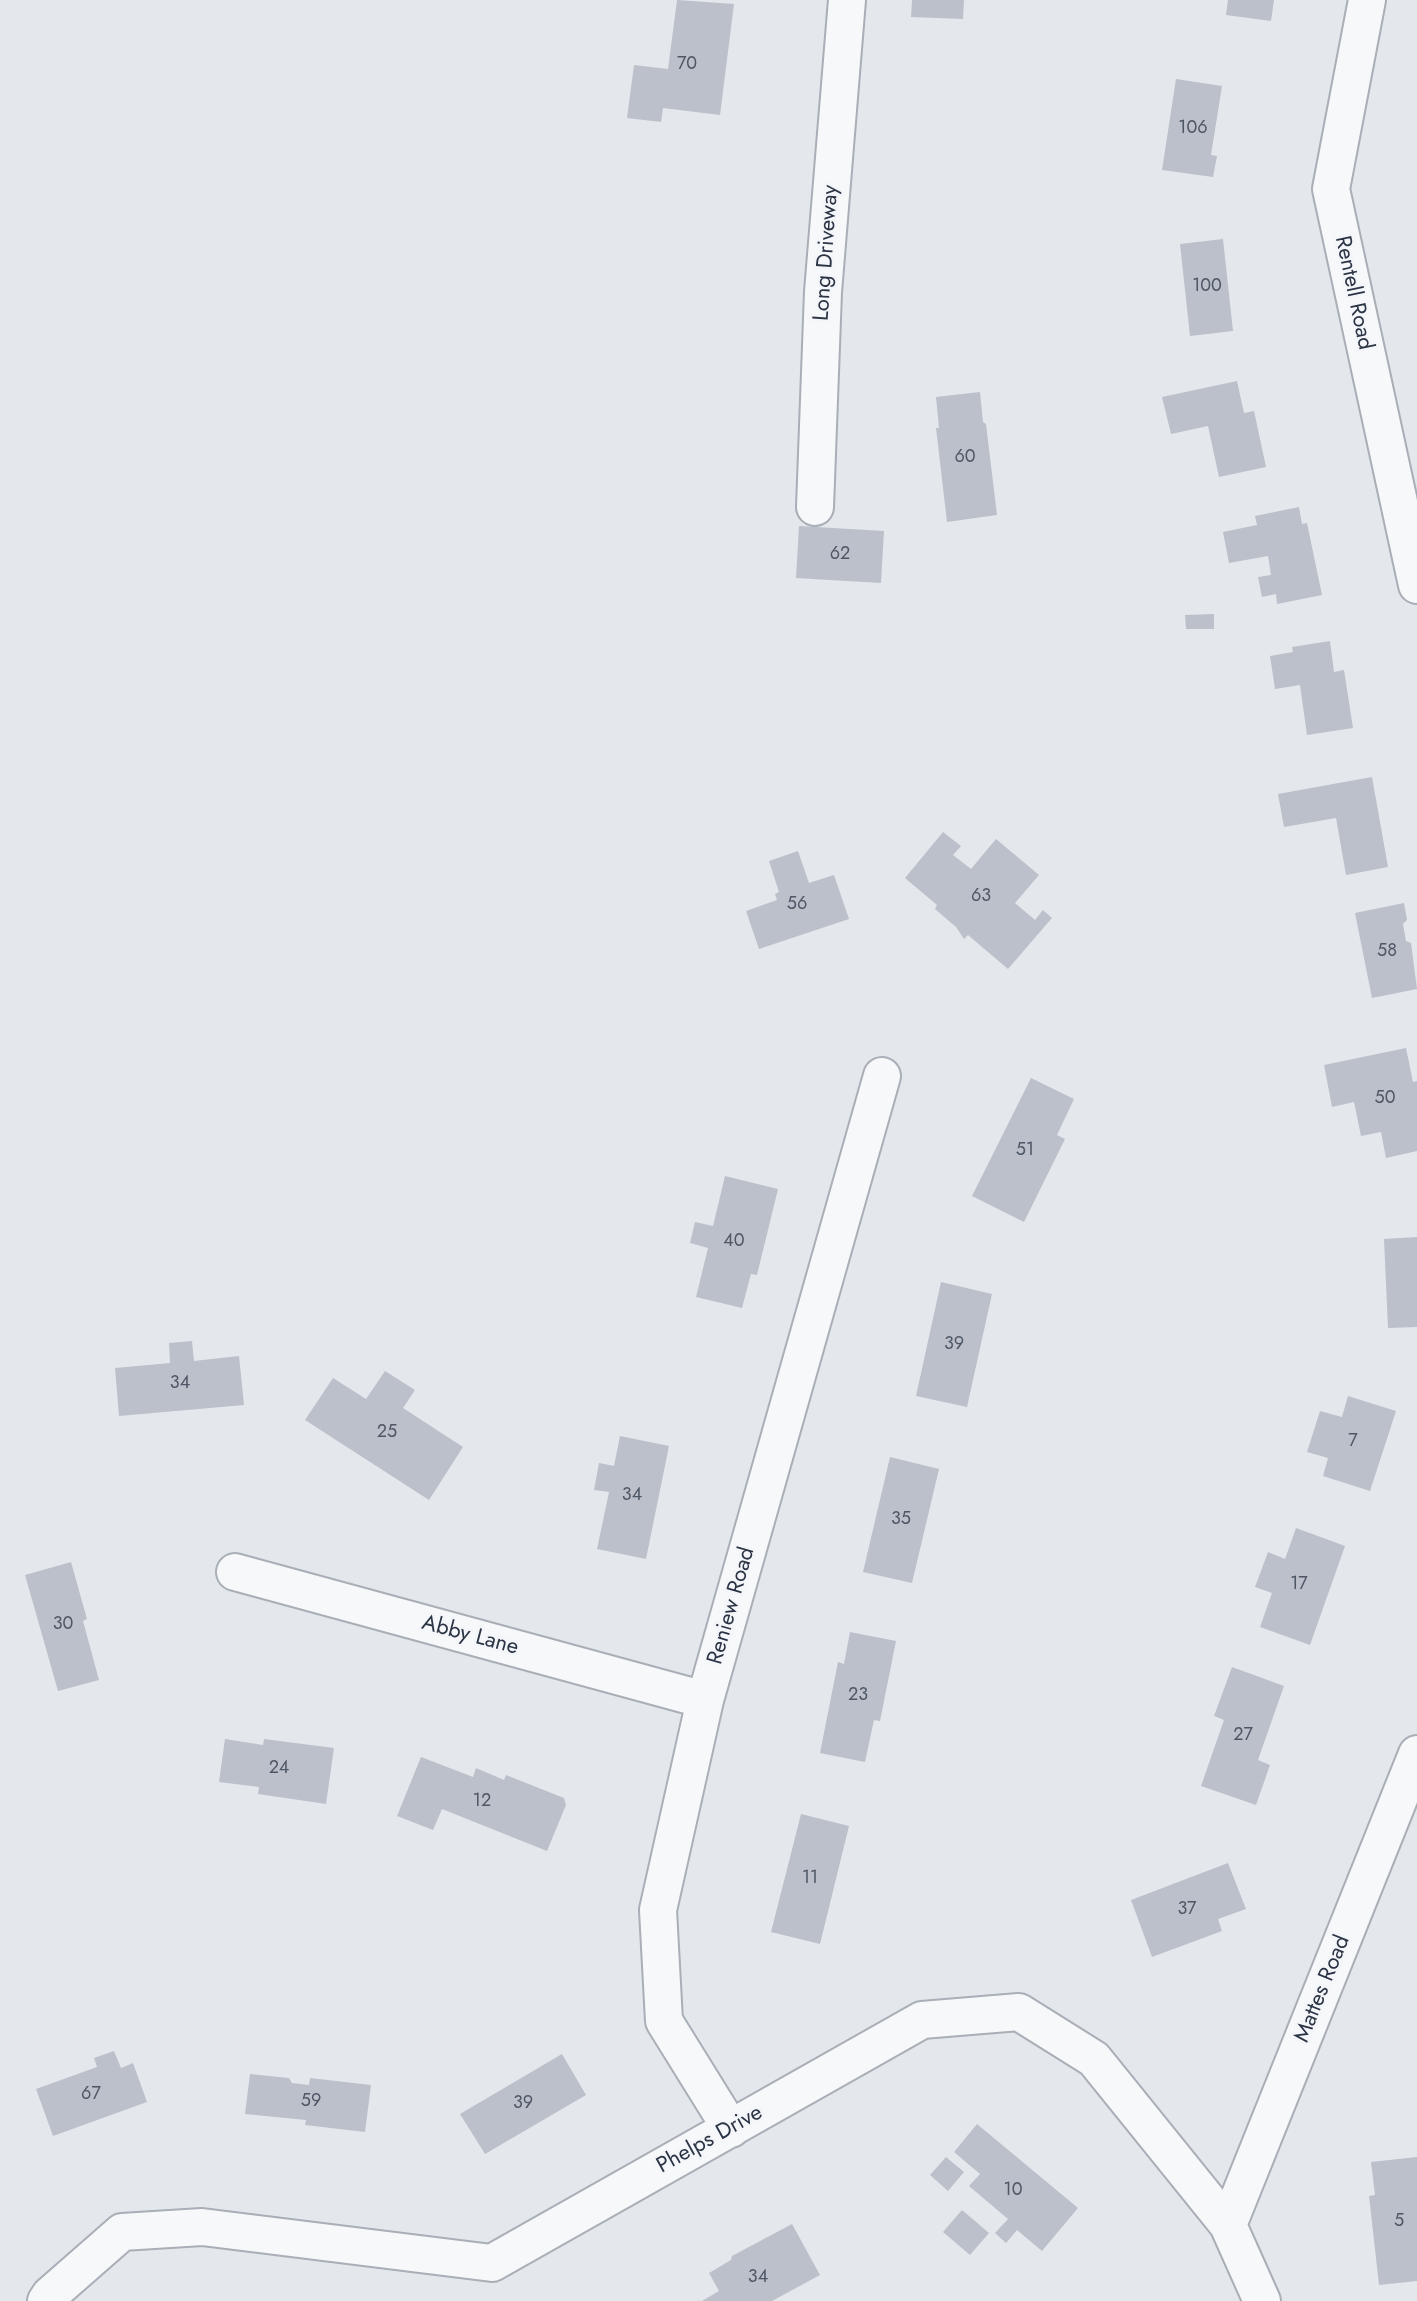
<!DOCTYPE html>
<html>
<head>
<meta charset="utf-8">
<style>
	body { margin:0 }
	canvas { display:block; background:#e4e7ec }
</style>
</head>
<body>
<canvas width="1417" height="2301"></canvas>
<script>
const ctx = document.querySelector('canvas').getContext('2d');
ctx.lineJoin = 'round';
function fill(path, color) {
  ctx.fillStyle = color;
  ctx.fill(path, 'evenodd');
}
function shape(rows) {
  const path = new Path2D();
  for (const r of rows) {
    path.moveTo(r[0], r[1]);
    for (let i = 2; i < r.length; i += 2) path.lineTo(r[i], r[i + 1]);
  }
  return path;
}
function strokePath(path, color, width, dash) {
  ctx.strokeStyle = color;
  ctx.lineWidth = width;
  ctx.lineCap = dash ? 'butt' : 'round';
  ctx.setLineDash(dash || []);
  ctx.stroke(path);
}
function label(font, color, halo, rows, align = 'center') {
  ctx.font = font + ' Jost,sans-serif';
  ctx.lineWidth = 6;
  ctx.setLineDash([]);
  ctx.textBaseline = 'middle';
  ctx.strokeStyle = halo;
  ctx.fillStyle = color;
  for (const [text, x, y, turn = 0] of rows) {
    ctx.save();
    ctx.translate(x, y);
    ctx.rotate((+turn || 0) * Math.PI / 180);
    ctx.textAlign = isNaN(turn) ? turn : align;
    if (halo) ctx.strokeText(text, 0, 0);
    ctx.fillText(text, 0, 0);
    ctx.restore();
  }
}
const building = shape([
	[677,0,734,4,720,115,663,108,661,122,627,118,634,65,668,69],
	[912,0,964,0,963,19,911,17],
	[1228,0,1274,0,1271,21,1226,15],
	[1176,79,1222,86,1211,155,1217,156,1213,177,1162,170],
	[1223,239,1233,331,1190,336,1180,244],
	[1237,381,1244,413,1254,411,1266,467,1219,477,1208,426,1171,434,1162,397],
	[980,392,983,422,986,424,997,515,947,522,936,428,939,428,936,397],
	[1299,507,1302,524,1307,523,1322,595,1277,604,1276,594,1262,597,1258,577,1271,575,1268,556,1229,563,1223,532,1257,525,1255,516],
	[799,526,884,531,881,583,796,578],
	[1214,614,1214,629,1186,629,1185,615],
	[1330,641,1334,672,1344,670,1353,728,1307,735,1300,685,1275,689,1270,656,1293,652,1292,647],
	[1372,777,1388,867,1346,875,1336,818,1284,827,1278,794],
	[943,832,961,846,953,855,971,869,996,839,1039,875,1015,903,1035,920,1043,910,1052,918,1008,969,968,935,964,939,956,927,935,909,937,905,905,878],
	[798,851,809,883,834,875,849,919,759,949,746,911,777,900,775,894,779,892,769,861],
	[1404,903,1407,920,1403,924,1406,941,1411,943,1417,989,1372,998,1355,913],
	[1406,1048,1413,1082,1417,1081,1417,1151,1386,1158,1381,1132,1361,1136,1354,1102,1332,1107,1324,1065],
	[1031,1078,1074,1099,1057,1135,1065,1139,1024,1222,972,1196],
	[725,1176,778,1189,757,1275,751,1274,742,1308,696,1297,708,1248,690,1243,695,1222,713,1226],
	[1417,1237,1417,1327,1388,1328,1384,1239],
	[941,1282,992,1294,967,1407,916,1396],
	[192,1341,194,1361,239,1356,244,1405,119,1416,115,1368,170,1363,169,1343],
	[385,1371,415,1390,403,1408,463,1447,429,1500,305,1420,333,1378,366,1399],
	[1348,1396,1396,1411,1370,1491,1323,1476,1328,1458,1307,1452,1320,1411,1342,1417],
	[620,1436,669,1446,646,1559,597,1549,609,1492,594,1490,599,1463,614,1466],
	[890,1457,939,1469,912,1583,863,1572],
	[1296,1528,1345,1546,1310,1645,1260,1627,1272,1593,1255,1587,1268,1552,1285,1559],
	[71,1562,87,1619,83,1621,99,1680,58,1691,25,1575],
	[850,1632,896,1641,880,1721,874,1720,865,1762,820,1753,838,1662,844,1664],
	[1232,1667,1284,1686,1258,1760,1270,1765,1256,1805,1201,1786,1224,1720,1214,1716],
	[225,1739,263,1745,264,1739,334,1748,326,1804,258,1794,259,1787,219,1782],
	[421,1757,473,1777,476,1768,504,1780,506,1775,564,1798,566,1805,547,1851,442,1809,433,1830,397,1816],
	[801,1814,849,1826,820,1944,771,1932],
	[1228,1863,1246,1909,1218,1919,1222,1931,1152,1957,1131,1900],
	[114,2051,121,2068,133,2063,147,2102,53,2136,36,2089,97,2067,94,2058],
	[562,2054,586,2095,485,2154,460,2114],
	[250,2074,289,2078,292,2083,309,2085,310,2078,371,2085,365,2132,305,2125,306,2120,245,2114],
	[977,2124,1078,2208,1042,2251,1017,2230,1006,2243,995,2233,1008,2219,969,2186,980,2174,954,2152],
	[946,2157,964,2172,948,2191,930,2175],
	[1417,2157,1417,2281,1379,2285,1369,2196,1375,2195,1371,2162],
	[962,2210,989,2233,970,2255,943,2232],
	[792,2224,820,2275,772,2301,702,2301,719,2291,709,2273,731,2260,732,2256]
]);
const minor = shape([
	[1367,0,1331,189,1417,585],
	[815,507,823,292,847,0],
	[235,1572,705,1700],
	[731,2129,664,2021,658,1910,705,1700,882,1076],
	[1228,2225,1417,1754],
	[46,2301,50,2295,122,2232,202,2227,492,2263,922,2020,1019,2012,1094,2059,1228,2225,1262,2301]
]);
const numberNames = [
	["70",687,65],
	["106",1193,129],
	["100",1207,287],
	["60",965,458],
	["62",840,555],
	["63",981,897],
	["56",797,905],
	["58",1387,952],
	["50",1385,1099],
	["51",1025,1151],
	["40",734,1242],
	["39",954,1345],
	["34",180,1384],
	["25",387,1433],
	["7",1353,1442],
	["34",632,1496],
	["35",901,1520],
	["17",1299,1585],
	["30",63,1625],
	["23",858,1696],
	["27",1243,1736],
	["24",279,1769],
	["12",482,1802],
	["11",810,1879],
	["37",1187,1910],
	["67",91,2095],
	["59",311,2102],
	["39",523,2104],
	["10",1013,2191],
	["5",1399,2222],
	["34",758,2278]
];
const streetNames = [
	["Long Driveway",827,253,-86],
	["Rentell Road",1353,293,78],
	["Reniew Road",732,1606,-74],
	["Abby Lane",470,1636,15],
	["Mattes Road",1323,1989,-68],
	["Phelps Drive",710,2140,-29]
];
fill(building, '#bbc0ca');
strokePath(minor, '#a9aeb7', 40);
strokePath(minor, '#f7f8fa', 36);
label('18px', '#4f5766', null, numberNames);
label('22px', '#2b3445', '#f4f6f9', streetNames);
</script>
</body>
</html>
